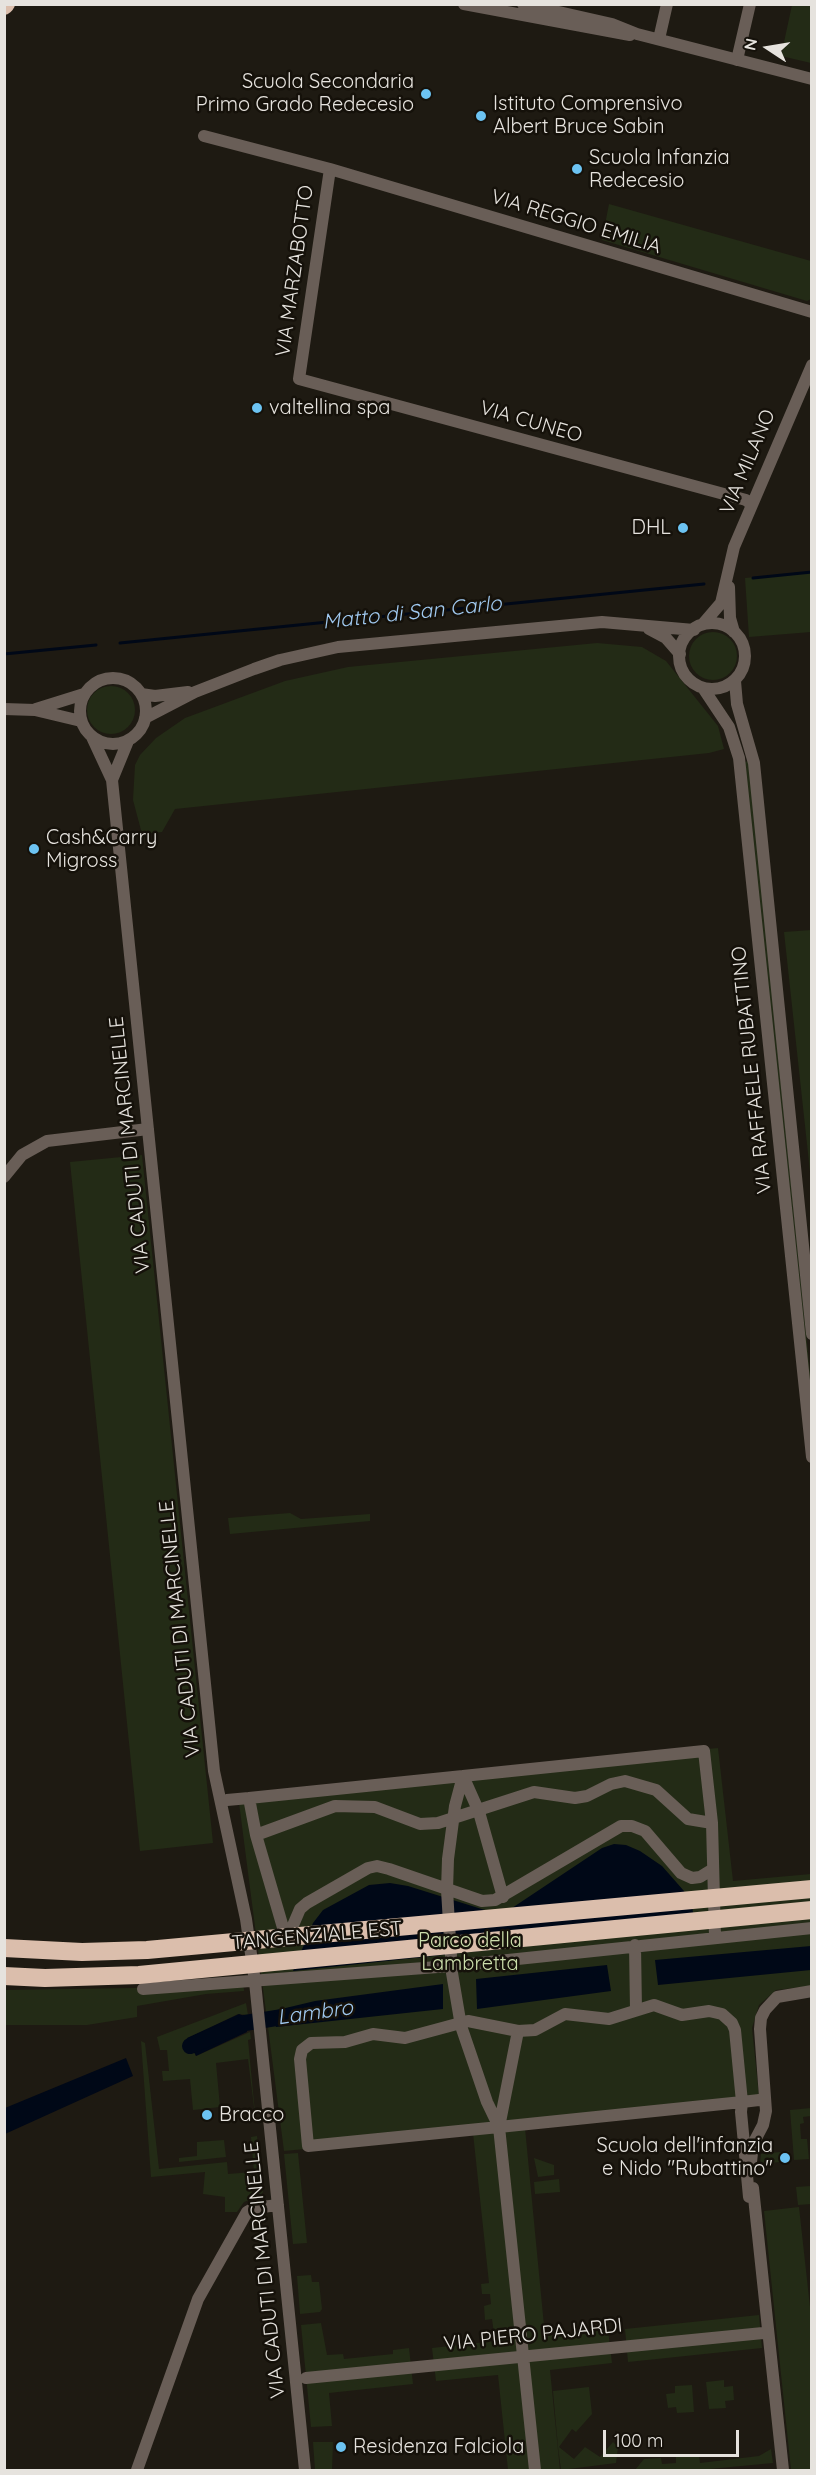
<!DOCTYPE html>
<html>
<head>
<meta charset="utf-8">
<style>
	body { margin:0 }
	#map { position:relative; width:816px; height:2475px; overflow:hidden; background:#1e1a12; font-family:Quicksand,sans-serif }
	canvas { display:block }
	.frame { position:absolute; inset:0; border:6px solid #e6e3de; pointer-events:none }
	.north { position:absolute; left:738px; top:18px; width:60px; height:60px; -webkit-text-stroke:4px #15110a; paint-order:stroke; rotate:282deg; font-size:16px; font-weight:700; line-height:24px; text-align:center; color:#e6e3de }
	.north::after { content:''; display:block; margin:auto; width:21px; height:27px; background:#e6e3de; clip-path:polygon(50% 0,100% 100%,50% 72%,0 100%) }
	.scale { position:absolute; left:603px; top:2430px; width:136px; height:27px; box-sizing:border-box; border:3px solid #e6e3de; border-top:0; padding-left:8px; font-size:18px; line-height:21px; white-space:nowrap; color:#e6e3de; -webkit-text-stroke:4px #15110a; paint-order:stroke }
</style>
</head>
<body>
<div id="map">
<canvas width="816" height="2475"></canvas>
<div class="frame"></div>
<div class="north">N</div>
<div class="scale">100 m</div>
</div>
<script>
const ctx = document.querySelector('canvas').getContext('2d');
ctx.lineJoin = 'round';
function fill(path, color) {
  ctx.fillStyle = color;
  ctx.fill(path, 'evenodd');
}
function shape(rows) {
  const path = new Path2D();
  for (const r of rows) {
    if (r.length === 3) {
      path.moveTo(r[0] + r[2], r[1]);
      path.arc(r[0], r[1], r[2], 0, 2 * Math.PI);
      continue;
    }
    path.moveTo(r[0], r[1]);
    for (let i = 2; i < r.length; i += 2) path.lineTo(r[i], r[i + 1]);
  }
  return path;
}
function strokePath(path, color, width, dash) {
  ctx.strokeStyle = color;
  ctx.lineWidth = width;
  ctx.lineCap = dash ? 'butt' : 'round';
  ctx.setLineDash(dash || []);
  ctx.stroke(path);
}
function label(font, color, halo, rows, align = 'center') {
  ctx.font = font + ' Quicksand,sans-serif';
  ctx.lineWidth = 5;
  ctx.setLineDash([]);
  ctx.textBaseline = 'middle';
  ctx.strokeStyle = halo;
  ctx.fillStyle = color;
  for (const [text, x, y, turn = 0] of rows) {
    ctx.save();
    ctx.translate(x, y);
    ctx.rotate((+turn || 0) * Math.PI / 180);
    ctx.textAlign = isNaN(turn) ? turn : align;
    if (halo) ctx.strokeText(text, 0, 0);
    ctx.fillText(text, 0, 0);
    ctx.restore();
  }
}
const green = shape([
	[792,5,811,5,811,63,781,56],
	[609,204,811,261,811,299,807,301,602,240],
	[811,572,811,632,749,637,745,578],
	[713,656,24],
	[597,643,642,647,666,661,718,726,724,749,709,753,175,809,162,832,142,834,133,800,135,765,140,755,156,738,185,718,285,681,348,667],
	[111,710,24],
	[749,761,811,1383,811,1429,744,762],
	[811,930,812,930,811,1181,784,932],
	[142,1155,213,1843,140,1851,70,1162],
	[290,1513,301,1519,370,1514,370,1521,230,1534,228,1518],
	[718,1748,733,1881,811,1874,811,1986,776,1990,759,2005,752,2028,759,2096,525,2128,545,2336,608,2330,612,2363,550,2370,560,2470,508,2470,498,2375,436,2381,432,2348,495,2341,492,2319,485,2320,484,2306,491,2304,490,2294,482,2294,481,2284,489,2283,473,2133,284,2151,238,1795],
	[243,1978,244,1991,206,1994,137,2006,137,2017,87,2025,5,2025,4,1990,134,1988],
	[246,2003,248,2015,238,2014,187,2039,196,2056,250,2032,251,2039,248,2040,256,2123,248,2059,216,2063,220,2107,193,2110,190,2079,163,2081,162,2071,169,2071,167,2050,160,2050,157,2037],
	[141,2041,145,2043,159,2169,227,2162,228,2174,254,2172,251,2137,257,2136,263,2192,260,2196,244,2202,237,2212,225,2212,225,2197,203,2194,205,2172,151,2177],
	[811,2108,811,2116,803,2117,804,2123,800,2124,801,2139,807,2139,809,2159,794,2160,790,2110],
	[224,2140,226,2157,179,2162,179,2158,197,2156,197,2142],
	[789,2151,790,2161,760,2164,761,2154],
	[298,2153,307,2243,293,2244,284,2154],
	[534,2158,554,2165,554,2175,538,2177],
	[559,2179,560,2192,535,2194,534,2182],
	[811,2186,811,2204,798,2205,796,2187],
	[799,2207,812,2325,811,2470,791,2470,764,2211],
	[311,2275,312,2282,319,2282,322,2309,320,2312,300,2314,297,2276],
	[759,2315,762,2348,628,2362,625,2329],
	[321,2323,327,2355,343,2354,344,2359,393,2354,393,2350,409,2348,413,2384,329,2393,332,2426,311,2427,301,2325],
	[724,2380,724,2387,733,2386,734,2400,725,2401,726,2408,709,2409,706,2382],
	[692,2385,694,2412,677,2413,676,2407,668,2408,666,2394,675,2393,675,2386],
	[589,2387,592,2414,576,2432,572,2429,559,2447,574,2459,585,2447,600,2457,613,2442,618,2447,616,2463,561,2470,558,2447,553,2391],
	[313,2442,333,2442,332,2470,315,2470],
	[771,2449,773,2463,699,2470,635,2470,644,2459,661,2458,662,2464,676,2463,676,2457,699,2455,700,2463,759,2456]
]);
const water = shape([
	[614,1844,626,1845,640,1851,662,1866,684,1891,692,1907,696,1928,293,1971,313,1923,323,1910,369,1885,390,1883,408,1886,488,1911,512,1908,602,1848],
	[811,1946,811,1970,658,1985,655,1960],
	[607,1965,611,1991,477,2009,476,1979],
	[443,1984,443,2009,276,2027,273,2011,315,2001],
	[239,2014,244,2016,247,2032,196,2056,187,2038],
	[126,2058,133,2076,5,2134,5,2108]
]);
const stream = shape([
	[753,578,812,572],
	[120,643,704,584],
	[4,654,96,645]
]);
const river = shape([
	[190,2046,245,2023,295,2015]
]);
const minor = shape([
	[464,4,630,35],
	[523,4,612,24,637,34,812,79],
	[659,39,667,4],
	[737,60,750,4],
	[204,136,330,169,812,312],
	[330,169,299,379,746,500,751,504],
	[729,587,730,618,734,632],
	[712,656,33],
	[703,624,721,603,734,547,812,365],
	[649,629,666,638,680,654],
	[113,711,33],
	[735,681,737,704,754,763,812,1334],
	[703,688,729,727,739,758,812,1457],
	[141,694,155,696,188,692],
	[4,709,35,710,81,721],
	[36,709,84,694],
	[145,718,195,692,254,669,280,660,338,647,602,622,694,630],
	[92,737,112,780,214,1771,246,1919,255,1982,305,2470],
	[112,780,128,741],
	[4,1177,22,1155,47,1141,148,1129],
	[249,1798,463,1776,479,1812,503,1897],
	[227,1800,249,1798,256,1835,284,1931,291,1930,300,1909,307,1903,368,1868,377,1866,389,1869,482,1901,495,1900,621,1826,632,1826,645,1831,681,1873,692,1878,700,1877,713,1869],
	[256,1835,335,1806,375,1807,420,1824,438,1823,534,1792,575,1798,587,1796,611,1784,625,1781,656,1790,688,1819,712,1823],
	[635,1945,636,2010],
	[143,1989,451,1966,812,1928],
	[499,2127,518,2031],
	[751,2162,753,2144,763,2125,766,2111,760,2029,761,2018,765,2010,777,1997,812,1991],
	[753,2188,783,2470],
	[749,2197,741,2112,742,2102,735,2030,732,2023,722,2014,709,2011,682,2015,654,2005,609,2019,565,2014,535,2030,518,2031,468,2021,405,2038,373,2034,345,2042,311,2043,302,2050,300,2059,308,2146,499,2127,742,2102,759,2100],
	[306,2378,763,2333],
	[137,2470,198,2299,247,2212,254,2208,278,2205],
	[535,2470,499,2127,487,2102,461,2026,452,1973,447,1890,448,1859,455,1806,463,1776,704,1751,712,1823,715,1937]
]);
const highway = shape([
	[4,6,6,4],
	[4,1948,82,1952,147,1950,812,1889],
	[4,1976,45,1978,139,1975,812,1910]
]);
const markers = [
	[426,94,6,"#6cc3f2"],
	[481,116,6,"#6cc3f2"],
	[577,169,6,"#6cc3f2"],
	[257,408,6,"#6cc3f2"],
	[683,528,6,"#6cc3f2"],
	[34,849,6,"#6cc3f2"],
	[207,2115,6,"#6cc3f2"],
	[785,2158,6,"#6cc3f2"],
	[341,2447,6,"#6cc3f2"]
];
const poiNames = [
	["Scuola Secondaria",414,82,"right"],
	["Primo Grado Redecesio",414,105,"right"],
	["Istituto Comprensivo",493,104],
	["Albert Bruce Sabin",493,127],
	["Scuola Infanzia",589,158],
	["Redecesio",589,181],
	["valtellina spa",269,408],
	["DHL",671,528,"right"],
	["Cash&Carry",46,838],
	["Migross",46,861],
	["Bracco",219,2115],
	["Scuola dell'infanzia",773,2146,"right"],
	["e Nido \"Rubattino\"",773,2169,"right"],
	["Residenza Falciola",353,2447]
];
const streetNames = [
	["VIA REGGIO EMILIA",576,222,17],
	["VIA MARZABOTTO",295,271,-82],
	["VIA CUNEO",531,422,16],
	["VIA MILANO",748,462,-67],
	["VIA RAFFAELE RUBATTINO",752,1070,-96],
	["VIA CADUTI DI MARCINELLE",130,1145,-96],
	["VIA CADUTI DI MARCINELLE",180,1629,-96],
	["TANGENZIALE EST",317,1936,-5],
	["VIA CADUTI DI MARCINELLE",265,2270,-96],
	["VIA PIERO PAJARDI",533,2335,-6]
];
const parkNames = [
	["Parco della",470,1941],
	["Lambretta",470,1964]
];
const waterNames = [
	["Matto di San Carlo",412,613,-6],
	["Lambro",315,2013,-8]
];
fill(green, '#232b16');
fill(water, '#000817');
strokePath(stream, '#000817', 3);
strokePath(river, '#000817', 16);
strokePath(minor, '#695e57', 12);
strokePath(highway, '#dbbeac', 18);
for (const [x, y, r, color] of markers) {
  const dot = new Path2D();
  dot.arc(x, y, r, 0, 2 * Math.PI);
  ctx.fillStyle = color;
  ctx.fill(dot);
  strokePath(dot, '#15110a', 2);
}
label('20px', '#e6e3de', '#15110a', poiNames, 'left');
label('20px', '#e6e3de', '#15110a', streetNames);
label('20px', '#ccdfac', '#15110a', parkNames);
label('italic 21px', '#a0c9f0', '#15110a', waterNames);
</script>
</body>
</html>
